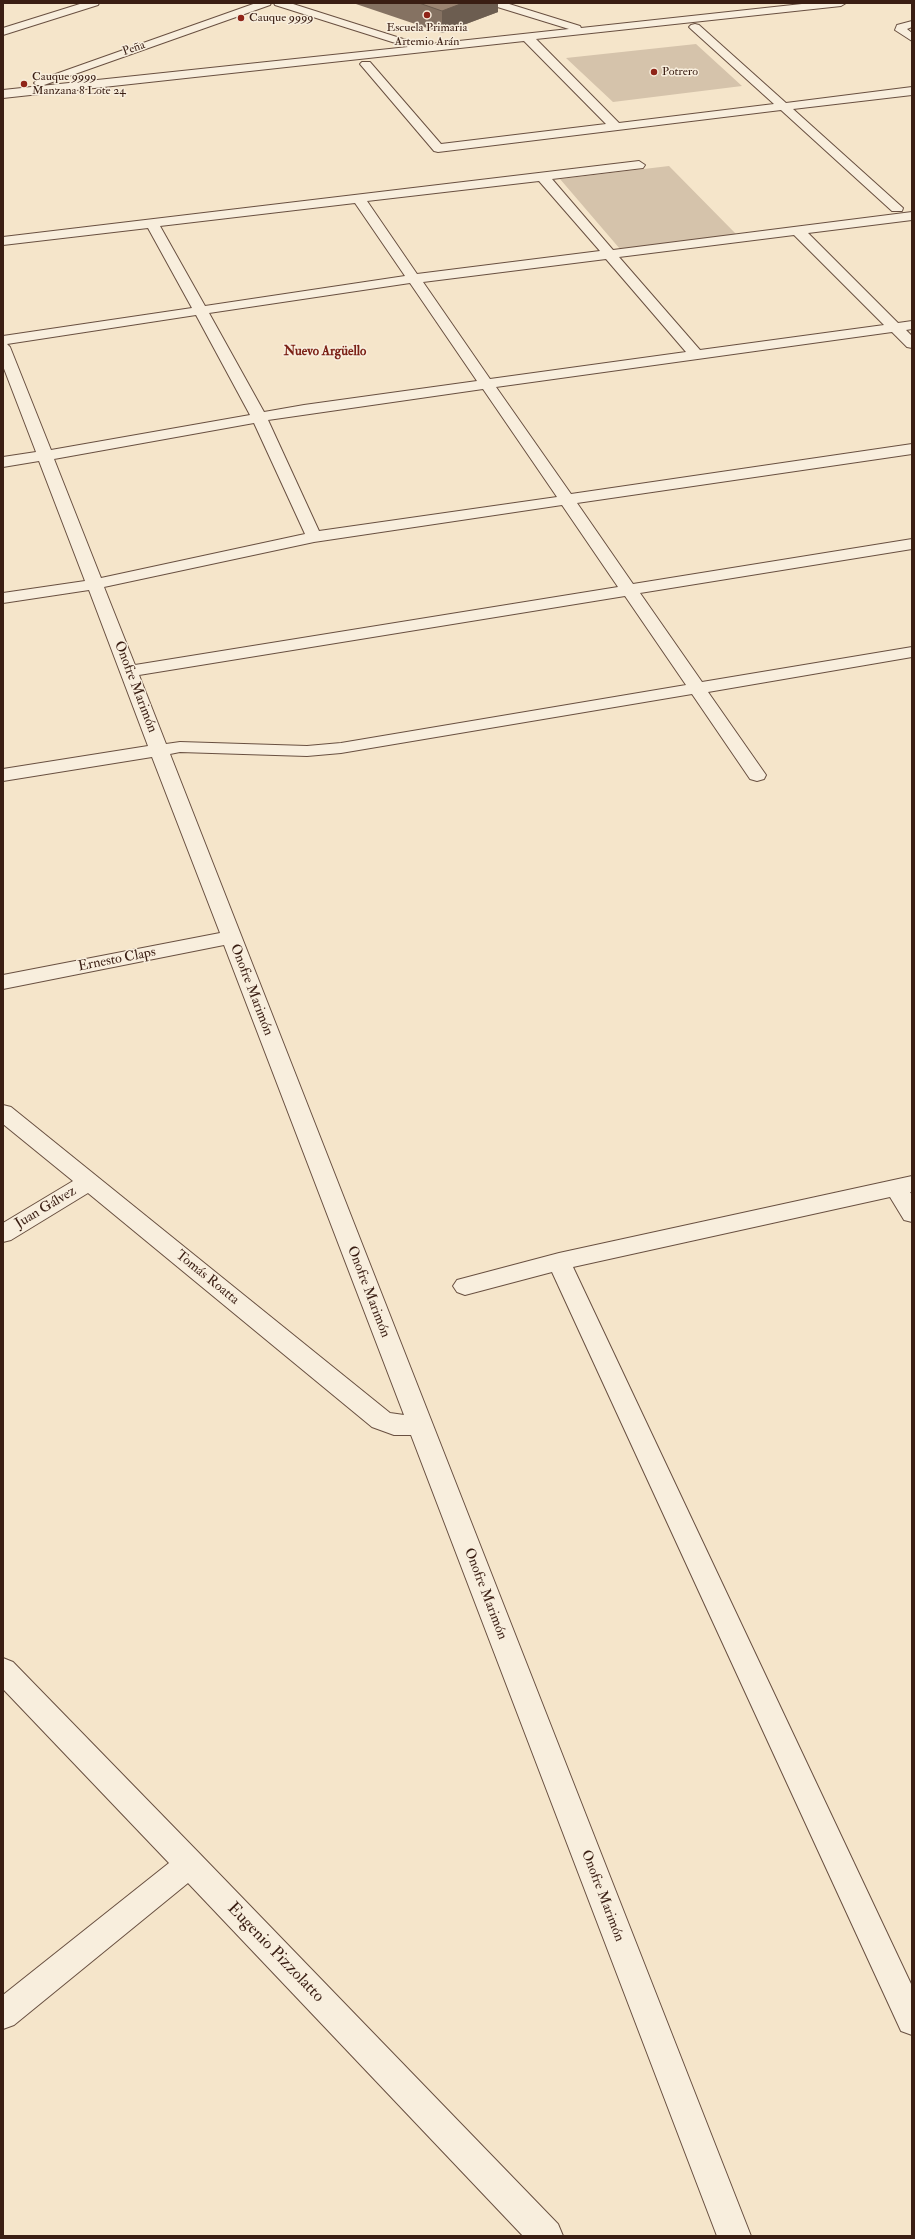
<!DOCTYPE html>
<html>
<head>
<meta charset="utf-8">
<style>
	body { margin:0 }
	#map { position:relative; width:915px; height:2239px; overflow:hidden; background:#f5e5ca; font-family:"IM FELL Double Pica",serif }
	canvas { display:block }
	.frame { position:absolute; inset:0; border:4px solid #3a1e13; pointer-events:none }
</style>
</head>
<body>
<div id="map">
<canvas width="915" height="2239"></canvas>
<div class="frame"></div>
</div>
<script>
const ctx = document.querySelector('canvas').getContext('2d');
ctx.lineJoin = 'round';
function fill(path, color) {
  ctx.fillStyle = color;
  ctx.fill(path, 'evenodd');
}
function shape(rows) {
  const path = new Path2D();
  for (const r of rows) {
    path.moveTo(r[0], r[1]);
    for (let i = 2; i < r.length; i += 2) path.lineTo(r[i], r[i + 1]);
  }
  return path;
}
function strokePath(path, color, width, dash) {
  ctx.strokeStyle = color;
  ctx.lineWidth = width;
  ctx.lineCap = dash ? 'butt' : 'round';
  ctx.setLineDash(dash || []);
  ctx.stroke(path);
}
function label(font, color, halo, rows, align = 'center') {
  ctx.font = font + ' "IM FELL Double Pica",serif';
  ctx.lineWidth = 3;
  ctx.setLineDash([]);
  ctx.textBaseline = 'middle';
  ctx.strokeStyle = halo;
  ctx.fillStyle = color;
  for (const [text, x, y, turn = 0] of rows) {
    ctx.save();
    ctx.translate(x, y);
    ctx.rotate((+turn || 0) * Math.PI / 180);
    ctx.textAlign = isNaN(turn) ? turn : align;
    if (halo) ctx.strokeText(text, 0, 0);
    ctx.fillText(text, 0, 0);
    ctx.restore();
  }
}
const green = shape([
	[696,44,742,86,613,102,566,58],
	[669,166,736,234,620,249,560,179]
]);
const minor = shape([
	[83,3,99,3,98,5,3,35,3,28,83,3],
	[256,3,271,3,270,5,44,85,36,85,34,83,36,81,256,3],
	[274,3,290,3,422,45,569,29,491,5,490,3,506,3,580,26,581,28,811,3,846,3,841,6,536,39,619,123,774,104,691,29,689,27,691,25,695,24,699,25,786,103,912,87,912,95,793,109,903,208,902,211,892,211,781,110,438,152,434,151,360,64,362,62,370,62,441,144,606,124,524,41,3,98,3,90,408,47,275,5,274,3],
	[912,21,912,27,907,29,912,33,912,41,895,30,897,25,912,21],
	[639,161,645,165,643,168,552,179,613,250,912,212,912,220,808,233,898,323,912,321,912,329,906,330,912,336,912,348,907,347,892,332,496,387,571,494,912,444,912,454,577,503,633,584,912,539,912,549,640,593,702,682,912,647,912,657,708,692,766,775,764,779,757,781,750,779,692,694,341,753,307,756,180,752,170,754,751,2236,717,2236,411,1435,394,1435,372,1427,88,1193,11,1240,3,1242,3,1223,73,1181,3,1124,3,1105,11,1107,390,1413,404,1415,224,945,3,989,3,975,220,933,152,757,3,781,3,769,148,746,89,590,3,603,3,593,85,581,39,461,3,467,3,457,36,452,3,366,3,336,192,308,148,228,3,245,3,237,639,161],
	[539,181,600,251,417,274,367,201,539,181],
	[355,203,405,276,205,306,160,226,355,203],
	[794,235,884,325,700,350,619,257,794,235],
	[606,259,686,352,490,379,423,282,606,259],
	[410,283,477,381,304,405,264,412,209,313,410,283],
	[196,315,250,415,51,450,10,347,7,344,196,315],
	[483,389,557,497,319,531,268,420,483,389],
	[254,423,305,534,101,578,54,459,254,423],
	[562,505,618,587,135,665,104,587,314,542,562,505],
	[625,596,686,685,341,743,307,746,180,742,166,744,139,675,625,596],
	[912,1176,912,1192,910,1192,912,1195,912,1222,904,1220,890,1197,573,1267,912,1986,912,2035,901,2031,552,1272,465,1295,457,1292,453,1286,457,1280,559,1253,912,1176],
	[3,1658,13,1662,200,1854,558,2224,563,2236,523,2236,188,1883,14,2025,3,2029,3,1995,169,1863,3,1689,3,1658]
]);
const wall = shape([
	[353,3,498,3,498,12,442,33]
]);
const shadedWall = shape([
	[463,3,498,3,498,12,442,33,442,11]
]);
const building = shape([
	[419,3,463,3,442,11,419,3]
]);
const markers = [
	[427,15,4,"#8f2418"],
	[241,18,4,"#8f2418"],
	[654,72,4,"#8f2418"],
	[24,84,4,"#8f2418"]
];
const farPoinames = [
	["Cauque 9999",249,18],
	["Escuela Primaria",427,28,"center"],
	["Artemio Arán",427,42,"center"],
	["Potrero",662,72],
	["Cauque 9999",32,77],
	["Manzana 8 Lote 24",32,91]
];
const farStreetnames = [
	["Peña",134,49,-19]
];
const farNeighbourhoodnames = [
	["Nuevo Argüello",325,352]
];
const streetNames = [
	["Onofre Marimón",135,687,69],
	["Ernesto Claps",117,960,-11],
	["Onofre Marimón",251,990,69],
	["Juan Gálvez",46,1208,-31],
	["Tomás Roatta",207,1278,39],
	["Onofre Marimón",368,1292,69],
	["Onofre Marimón",485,1594,69],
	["Onofre Marimón",602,1896,69]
];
const nearStreetnames = [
	["Eugenio Pizzolatto",275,1953,46]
];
fill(green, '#d5c3ab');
strokePath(minor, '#695041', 2);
fill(minor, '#f8eedd');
fill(wall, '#857262');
fill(shadedWall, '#6c5d50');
fill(building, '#9b8572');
strokePath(building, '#6c5d50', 1);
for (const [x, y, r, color] of markers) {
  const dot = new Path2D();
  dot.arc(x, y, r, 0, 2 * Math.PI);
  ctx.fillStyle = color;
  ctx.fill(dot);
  strokePath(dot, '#f8eedd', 1.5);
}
label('12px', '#3a1e13', '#f8eedd', farPoinames, 'left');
label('12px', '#3a1e13', '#f8eedd', farStreetnames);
label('bold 13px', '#7a1f14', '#f8eedd', farNeighbourhoodnames);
label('14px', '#3a1e13', '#f8eedd', streetNames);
label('17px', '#3a1e13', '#f8eedd', nearStreetnames);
</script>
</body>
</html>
